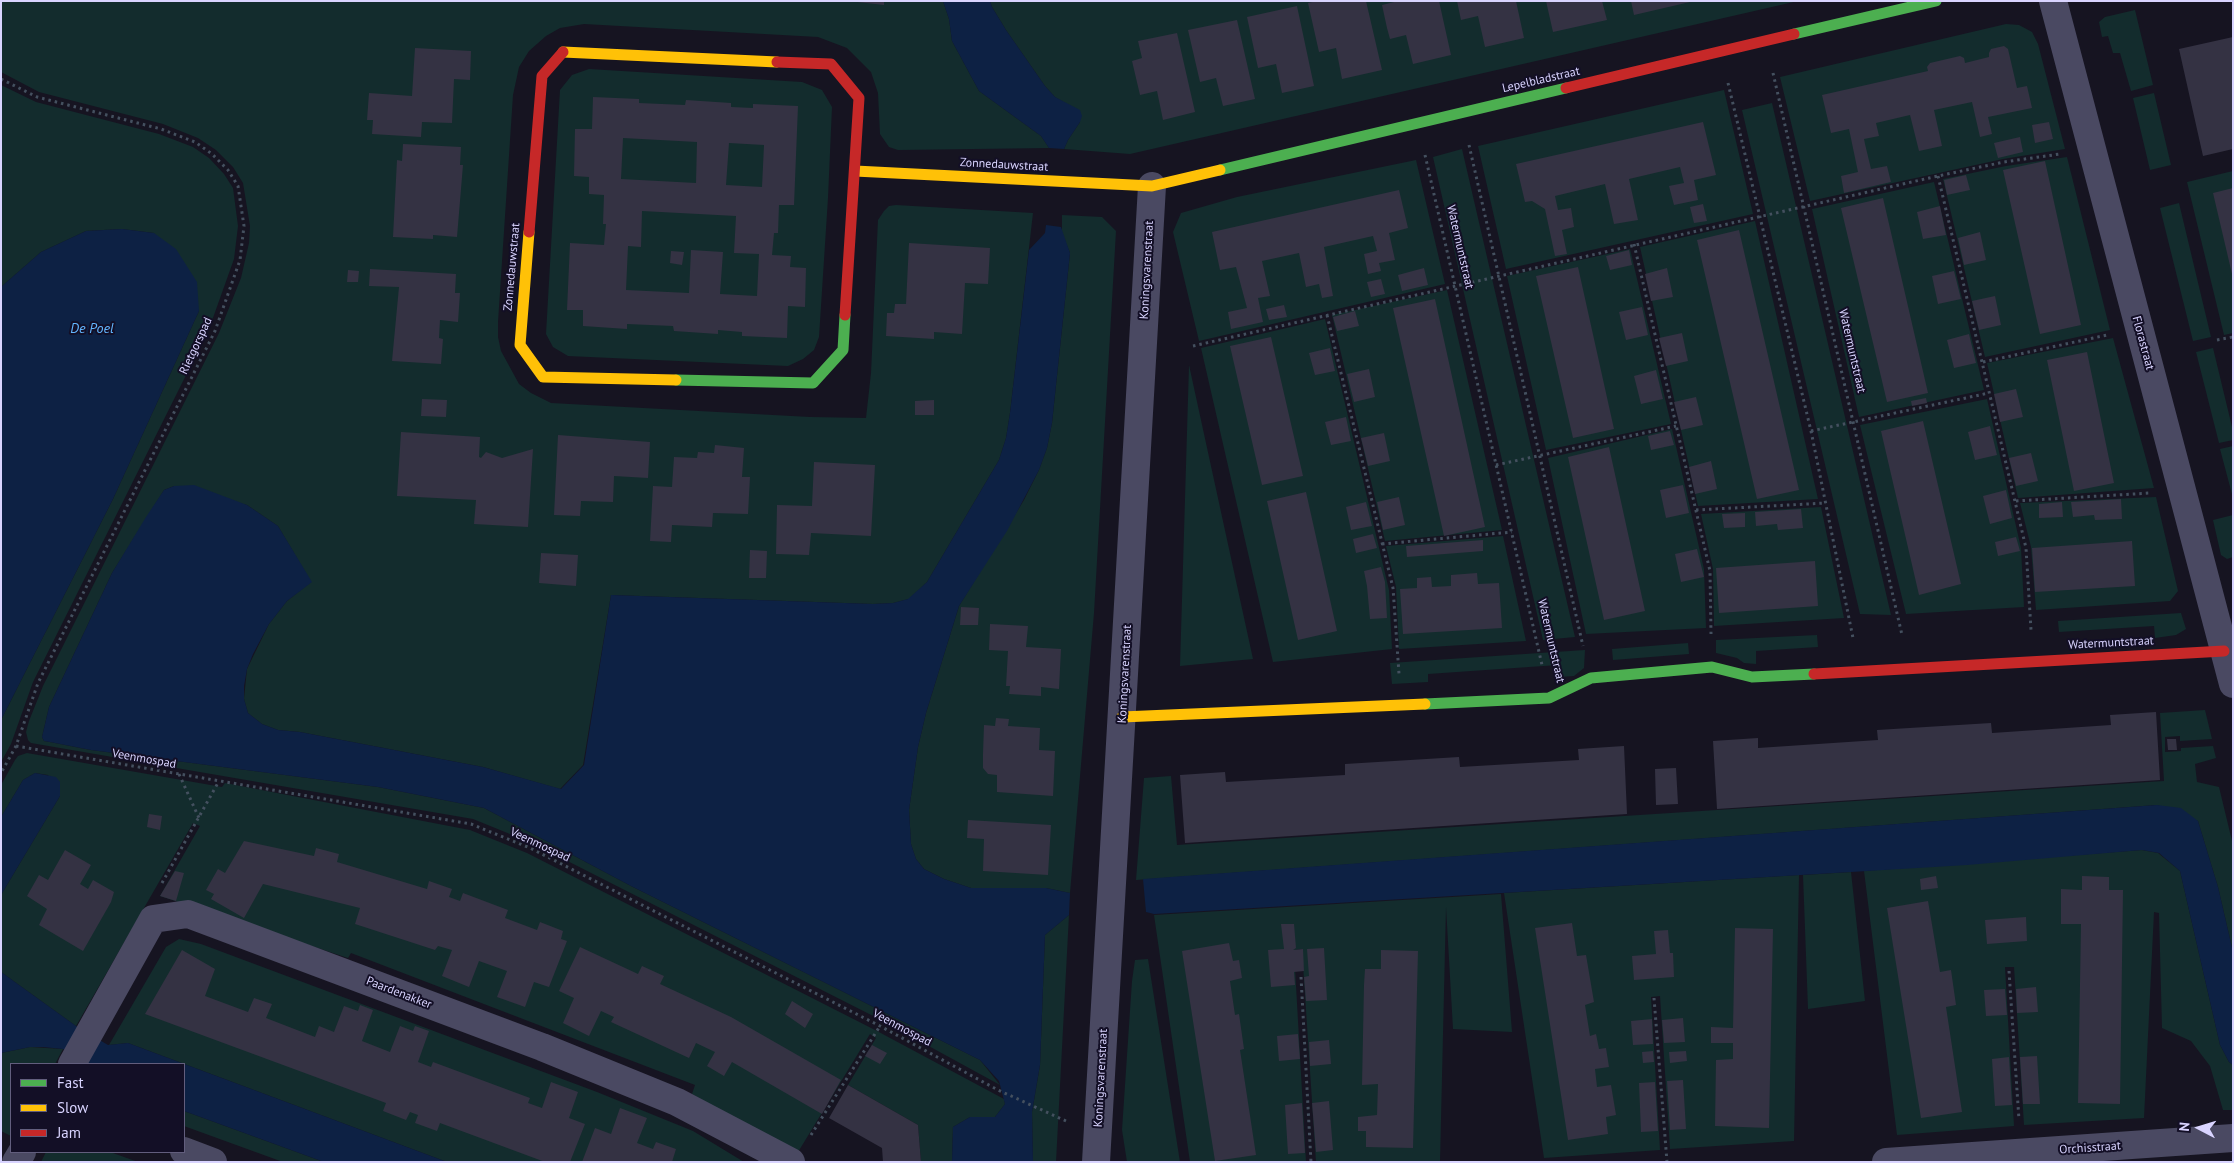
<!DOCTYPE html>
<html>
<head>
<meta charset="utf-8">
<style>
	body { margin:0 }
	#map { position:relative; width:2234px; height:1163px; overflow:hidden; background:#161421; font-family:"PT Sans",sans-serif }
	canvas { display:block }
	.frame { position:absolute; inset:0; border:2px solid #d9d4ff; pointer-events:none }
	.legend { position:absolute; left:10px; top:1063px; width:175px; height:90px; box-sizing:border-box; background:#130f26; border:1px solid #625e7d; margin:0; padding:6px 9px; list-style:none; font-size:15px; color:#d9d4ff }
	.legend li { display:flex; align-items:center; gap:10px; height:25px }
	.legend b { width:25px; border:1px solid #625e7d }
	.north { position:absolute; left:2174px; top:1103px; width:50px; height:50px; -webkit-text-stroke:4px #130f26; paint-order:stroke; rotate:275deg; font-size:14px; font-weight:700; line-height:20px; text-align:center; color:#d9d4ff }
	.north::after { content:''; display:block; margin:auto; width:18px; height:22px; background:#d9d4ff; clip-path:polygon(50% 0,100% 100%,50% 72%,0 100%) }
</style>
</head>
<body>
<div id="map">
<canvas width="2234" height="1163"></canvas>
<div class="frame"></div>
<ul class="legend">
<li><b style="height:6px;background:#4caf50"></b>Fast</li>
<li><b style="height:6px;background:#ffc107"></b>Slow</li>
<li><b style="height:6px;background:#c62828"></b>Jam</li>
</ul>
<div class="north">N</div>
</div>
<script>
const ctx = document.querySelector('canvas').getContext('2d');
ctx.lineJoin = 'round';
function fill(path, color) {
  ctx.fillStyle = color;
  ctx.fill(path, 'evenodd');
}
function shape(rows) {
  const path = new Path2D();
  for (const r of rows) {
    path.moveTo(r[0], r[1]);
    for (let i = 2; i < r.length; i += 2) path.lineTo(r[i], r[i + 1]);
  }
  return path;
}
function strokePath(path, color, width, dash) {
  ctx.strokeStyle = color;
  ctx.lineWidth = width;
  ctx.lineCap = dash ? 'butt' : 'round';
  ctx.setLineDash(dash || []);
  ctx.stroke(path);
}
function label(font, color, halo, rows, align = 'center') {
  ctx.font = font + ' "PT Sans",sans-serif';
  ctx.lineWidth = 4;
  ctx.setLineDash([]);
  ctx.textBaseline = 'middle';
  ctx.strokeStyle = halo;
  ctx.fillStyle = color;
  for (const [text, x, y, turn = 0] of rows) {
    ctx.save();
    ctx.translate(x, y);
    ctx.rotate((+turn || 0) * Math.PI / 180);
    ctx.textAlign = isNaN(turn) ? turn : align;
    if (halo) ctx.strokeText(text, 0, 0);
    ctx.fillText(text, 0, 0);
    ctx.restore();
  }
}
const green = shape([
	[1,1,943,1,949,19,952,41,979,91,1041,136,1049,148,898,150,889,147,880,134,878,93,871,72,847,48,818,37,584,24,560,28,546,36,529,51,519,67,513,95,498,322,498,337,501,351,519,384,531,393,551,403,810,417,866,418,871,373,878,220,884,211,889,206,896,205,1033,213,1010,413,1006,438,999,460,927,582,909,599,893,603,873,604,611,595,583,765,560,789,483,767,300,732,278,730,262,724,248,713,244,699,247,669,269,624,287,601,311,582,278,526,247,505,174,486,164,490,112,573,49,707,42,737,44,741,50,742,91,750,378,787,484,808,631,886,980,1060,1000,1085,883,1021,532,843,473,819,31,743,28,740,26,732,29,721,43,686,219,333,241,278,249,243,250,226,243,183,233,167,216,150,198,138,163,124,39,92,1,72],
	[990,1,1798,1,1130,154,1064,149,1068,140,1080,122,1063,102,1055,97,1045,86,1006,30,992,7],
	[2135,10,2153,85,2131,91,2120,53,2113,53,2108,36,2102,37,2099,22,2105,17],
	[2006,24,2019,25,2032,32,2038,44,2065,149,2003,159,1810,201,1780,77],
	[589,69,802,82,822,90,832,107,828,198,819,337,814,350,803,359,788,366,568,356,553,347,546,334,560,90,572,75],
	[1,85,36,102,159,134,193,147,209,158,224,174,233,188,238,226,234,259,209,329,33,682,11,744,1,762,1,720,113,499,199,311,154,233,122,229,86,231,41,252,1,287],
	[1724,90,1753,214,1506,269,1478,146],
	[2154,93,2171,165,2150,170,2133,98],
	[1772,103,1891,615,1860,614,1742,110],
	[1462,149,1575,637,1543,640,1433,157],
	[2067,157,2110,330,1985,357,1943,179,2006,166],
	[1416,160,1445,284,1199,341,1173,232,1181,213,1237,197],
	[2233,171,2233,333,2224,335,2187,182],
	[1934,182,1984,390,1859,417,1812,209],
	[2179,203,2211,337,2193,341,2160,208],
	[1062,215,1102,217,1116,231,1094,613,1070,893,1046,888,971,888,944,879,924,869,916,859,911,844,909,810,918,747,926,713,959,606,1024,500,1039,470,1047,448,1052,423,1070,253,1062,233],
	[1755,221,1818,499,1698,506,1640,247],
	[1630,249,1671,424,1546,450,1507,276],
	[1447,290,1502,530,1385,541,1332,315],
	[1325,319,1389,590,1392,649,1273,662,1201,348],
	[2113,338,2154,488,2018,498,1987,363],
	[2213,348,2233,431,2233,440,2219,443,2196,352],
	[1189,365,1253,659,1180,666],
	[1987,399,2021,548,2024,607,1906,614,1860,425],
	[1672,429,1704,569,1706,628,1586,634,1548,458],
	[2233,446,2233,498,2220,449],
	[2156,497,2178,591,2170,601,2036,610,2031,547,2020,503],
	[1821,507,1844,618,1714,626,1713,569,1701,514],
	[2233,515,2233,557,2227,559,2221,555,2213,520],
	[1503,536,1526,641,1399,649,1396,587,1386,546],
	[2181,613,2186,629,2176,635,2155,638,2154,626,2059,632,2058,621],
	[1817,635,1818,647,1756,651,1756,664,1744,663,1737,658,1716,653,1716,640],
	[1688,643,1689,654,1613,660,1612,649],
	[1585,650,1584,668,1574,676,1560,677,1558,665,1428,674,1428,682,1392,684,1390,663],
	[2205,710,2212,739,2180,741,2180,736,2165,737,2165,752,2181,751,2181,748,2213,746,2216,758,2195,764,2197,782,2219,787,2233,845,2233,952,2218,887,2198,821,2157,805,1136,880,1144,778,1171,776,1177,845,2164,781,2160,713],
	[27,753,222,787,225,783,470,830,527,853,877,1031,1004,1099,1005,1104,995,1117,970,1117,953,1127,952,1162,921,1162,918,1125,848,1085,876,1038,870,1034,795,1157,692,1094,695,1085,351,953,348,958,160,896,200,826,193,823,76,1026,1,972,1,895,60,796,48,775,35,773,23,780,1,817,1,785,15,760,18,756],
	[2142,850,2158,853,2180,871,2220,1045,2229,1062,2233,1065,2233,1110,2223,1110,2210,1066,2191,1041,2162,1028,2159,913,2154,912,2144,1118,2024,1125,2014,967,2005,967,2014,1126,1897,1135,1864,871],
	[1851,872,1865,1001,1808,1009,1803,875],
	[1799,875,1794,1141,1670,1149,1660,996,1651,997,1660,1150,1544,1158,1504,893],
	[1501,894,1512,1032,1453,1029,1446,907,1440,1162,1316,1162,1302,949,1294,950,1306,1162,1190,1162,1154,915],
	[1069,915,1056,1162,1033,1162,1032,1112,1040,1065,1045,935],
	[179,939,201,944,597,1092,693,1131,744,1162,447,1162,128,1043,109,1045,166,947],
	[1148,959,1180,1162,1127,1162,1122,1130,1132,981,1135,960],
	[30,1047,63,1049,55,1064,11,1064,11,1136,1,1131,1,1053],
	[184,1111,324,1162,283,1162,184,1126],
	[46,1152,110,1152,138,1162,41,1162]
]);
const water = shape([
	[943,1,990,1,992,7,1006,30,1045,86,1055,97,1080,110,1082,116,1080,122,1068,140,1064,149,1049,148,1041,136,979,91,952,41,949,19],
	[1046,225,1061,227,1070,253,1052,423,1047,448,1039,470,1007,531,959,606,926,713,918,747,909,810,911,844,916,859,924,869,944,879,971,888,1046,888,1070,893,1069,915,1045,935,1040,1065,1032,1112,1033,1162,952,1162,953,1127,970,1117,995,1117,1005,1104,999,1081,980,1060,631,886,484,808,378,787,91,750,50,742,44,741,42,737,49,707,112,573,146,517,164,490,174,486,194,485,247,505,278,526,312,582,287,601,269,624,253,654,247,669,244,686,244,699,248,713,262,724,278,730,300,732,483,767,561,789,584,765,611,595,873,604,893,603,908,599,927,582,999,460,1006,438,1010,413,1029,250,1045,233],
	[122,229,154,233,176,249,197,282,199,311,113,499,1,720,1,287,41,252,86,231],
	[35,773,56,777,60,782,60,796,1,895,1,817,23,780],
	[2157,805,2181,808,2198,821,2218,887,2233,952,2233,1065,2229,1062,2220,1045,2180,871,2159,853,2142,850,1967,865,1154,914,1146,912,1143,879],
	[1,972,76,1026,108,1045,128,1043,447,1162,324,1162,184,1111,184,1064,89,1064,63,1049,43,1047,30,1047,1,1053]
]);
const building = shape([
	[848,1,884,1,884,5],
	[1317,1,1366,1,1382,70,1342,79,1336,48,1319,52,1308,3],
	[1398,1,1439,1,1451,55,1413,64,1406,35,1390,39,1387,28,1382,5],
	[1457,1,1516,1,1524,38,1485,47,1478,16,1461,20],
	[1546,1,1602,1,1607,20,1553,32],
	[1631,1,1690,1,1690,2,1634,15],
	[1297,6,1314,86,1282,93,1276,64,1258,68,1247,17],
	[1237,20,1255,99,1223,106,1216,78,1200,82,1188,30],
	[1177,33,1195,112,1163,120,1157,91,1140,95,1132,61,1142,58,1138,41],
	[2233,37,2233,149,2203,156,2179,49],
	[2004,46,2008,49,2017,88,2027,86,2032,108,1988,117,1992,134,1980,137,1972,102,1934,110,1942,146,1919,151,1910,115,1876,123,1879,136,1864,139,1865,144,1871,169,1887,166,1891,182,1844,193,1841,176,1858,172,1849,129,1831,133,1822,95,1928,71,1927,67,1930,63,1960,56,1964,58,1965,63,1989,57,1989,53,1991,49],
	[415,48,471,51,470,80,454,79,452,123,422,122,421,137,372,134,373,120,367,120,369,93,412,96],
	[593,97,639,99,639,103,685,105,686,100,731,103,731,107,753,108,753,104,798,106,794,205,779,205,778,233,774,233,772,255,791,256,790,267,806,268,805,307,788,306,787,338,742,336,742,332,718,330,718,334,674,331,673,326,627,324,627,329,583,326,583,310,567,310,570,243,604,245,606,224,603,224,604,195,589,194,589,177,574,176,575,129,592,129],
	[623,138,697,142,696,183,621,179],
	[729,143,764,145,762,187,726,185],
	[642,211,736,216,734,253,759,254,757,296,720,294,723,252,691,250,689,293,626,290,628,246,641,247],
	[1703,122,1716,175,1694,180,1698,200,1674,205,1669,186,1684,183,1680,167,1629,179,1638,220,1614,224,1605,184,1555,196,1558,210,1571,208,1574,227,1562,230,1567,254,1555,256,1545,209,1532,201,1525,202,1516,164],
	[2049,122,2053,139,2035,143,2032,125],
	[2020,137,2023,152,1998,158,1994,143],
	[403,144,461,147,460,165,463,165,457,237,433,235,433,239,393,237,397,160,402,161],
	[2045,161,2081,325,2040,334,2003,170],
	[1966,175,1970,190,1947,195,1944,180],
	[2233,188,2233,274,2232,274,2213,193],
	[1399,190,1408,228,1389,233,1395,260,1379,263,1381,271,1368,274,1364,254,1377,251,1373,236,1324,247,1333,296,1322,298,1319,284,1306,287,1299,253,1262,261,1270,296,1258,298,1263,322,1231,329,1228,312,1247,308,1236,267,1220,270,1212,232],
	[1883,198,1928,393,1887,402,1841,208],
	[1703,204,1707,221,1694,223,1690,207],
	[1940,206,1946,235,1923,239,1917,212],
	[1739,230,1799,490,1757,499,1697,240],
	[1980,232,1986,260,1964,265,1958,238],
	[909,243,990,248,988,284,965,283,962,334,934,332,934,339,886,336,887,313,894,313,895,304,906,304],
	[1629,250,1632,265,1610,270,1606,256],
	[671,251,684,252,682,265,670,263],
	[1578,267,1614,429,1573,438,1536,276],
	[1424,268,1428,285,1402,291,1398,275],
	[1667,268,1673,297,1651,301,1645,274],
	[370,269,456,274,455,293,460,293,458,322,440,320,439,338,443,339,441,364,392,361,399,287,369,286],
	[348,270,359,271,358,282,347,282],
	[1954,271,1961,299,1938,304,1932,276],
	[1381,279,1385,294,1371,297,1367,282],
	[1995,296,2001,325,1979,330,1972,301],
	[1435,299,1485,527,1444,536,1393,308],
	[1284,305,1287,317,1269,320,1266,309],
	[1642,307,1648,335,1626,340,1619,312],
	[1355,311,1359,326,1337,331,1333,317],
	[1682,333,1688,361,1666,366,1659,338],
	[1969,334,1976,363,1954,368,1947,340],
	[1271,337,1303,476,1262,485,1230,346],
	[1330,348,1335,371,1315,375,1309,353],
	[2087,352,2114,483,2074,491,2047,360],
	[1369,369,1375,397,1354,402,1347,374],
	[1656,370,1663,399,1641,404,1634,376],
	[2016,389,2023,417,2000,422,1994,394],
	[1696,397,1703,425,1681,430,1674,402],
	[1926,398,1927,403,1912,406,1911,401],
	[422,399,447,400,446,417,421,416],
	[934,400,934,415,915,415,915,401],
	[1346,417,1351,441,1331,445,1325,422],
	[1923,421,1961,584,1919,595,1881,431],
	[1990,426,1997,455,1975,460,1968,432],
	[1670,431,1674,445,1651,450,1648,436],
	[401,432,480,437,479,457,481,458,486,452,502,458,533,449,528,527,474,524,476,500,397,496],
	[1384,433,1390,461,1368,466,1361,438],
	[558,435,650,442,648,478,614,476,613,502,581,501,580,516,554,515],
	[715,445,744,448,742,477,750,477,748,514,713,513,712,527,672,525,671,542,650,541,653,486,672,487,674,457,697,458,698,452,714,453],
	[1609,447,1645,611,1604,620,1568,457],
	[2031,453,2038,481,2016,486,2009,458],
	[1711,461,1717,489,1695,494,1689,467],
	[814,462,875,465,871,536,811,533,809,555,776,554,777,505,812,506],
	[1683,485,1689,513,1666,518,1660,490],
	[2006,490,2012,518,1990,524,1983,496],
	[1306,492,1337,631,1298,640,1267,501],
	[1399,497,1405,525,1383,530,1377,502],
	[2121,499,2122,519,2095,520,2094,515,2073,517,2071,502],
	[1366,502,1372,526,1351,530,1346,507],
	[2062,502,2063,517,2039,518,2039,504],
	[1801,509,1803,528,1778,530,1777,524,1756,526,1755,512],
	[1745,513,1745,527,1724,528,1722,514],
	[1373,534,1377,548,1356,553,1353,539],
	[2016,537,2020,551,1998,556,1995,542],
	[1483,540,1483,551,1407,557,1406,546],
	[2132,541,2135,586,2035,592,2032,548],
	[1697,549,1704,577,1681,582,1675,554],
	[750,550,767,551,766,578,749,578],
	[541,553,578,555,576,586,539,583],
	[1815,561,1818,606,1719,613,1716,568],
	[1381,567,1385,582,1387,618,1370,619,1367,586,1364,571],
	[1477,573,1478,584,1499,583,1502,628,1403,634,1400,589,1417,588,1417,578,1431,577,1432,587,1451,586,1451,575],
	[961,607,979,608,978,625,960,625],
	[990,624,1028,626,1026,647,1061,649,1059,689,1041,687,1041,696,1009,694,1010,686,1006,686,1008,651,989,650],
	[2156,712,2160,780,1717,809,1713,741,1758,738,1758,748,1878,740,1877,730,1991,723,1992,733,2111,725,2110,715],
	[996,718,1009,719,1008,726,1040,728,1039,750,1055,751,1053,796,997,792,997,775,988,774,983,768,983,754,984,725,995,726],
	[2167,739,2176,739,2177,750,2168,750],
	[1624,746,1627,814,1185,843,1180,775,1225,772,1226,782,1345,775,1345,764,1459,757,1460,767,1579,760,1578,749],
	[1676,768,1678,804,1656,805,1655,769],
	[149,814,162,816,160,830,147,827],
	[968,820,1051,825,1048,875,983,871,984,839,967,838],
	[244,841,314,856,316,848,339,854,337,862,427,889,429,881,452,889,449,897,460,901,463,893,508,910,505,918,537,930,540,922,563,931,561,939,567,941,549,987,534,982,525,1007,497,997,507,971,479,961,469,987,442,976,452,950,438,946,435,950,355,924,360,908,263,884,244,918,211,899,214,894,206,890,218,869,225,873],
	[65,850,91,865,80,884,88,889,93,880,114,892,111,902,83,951,39,925,47,909,27,896,39,875,48,880],
	[175,871,184,873,176,901,160,896],
	[1936,876,1938,888,1921,890,1920,879],
	[2082,876,2109,877,2109,890,2123,890,2120,1104,2078,1103,2081,924,2061,924,2061,889,2082,890],
	[1928,901,1940,972,1951,970,1956,1005,1946,1007,1962,1112,1921,1118,1887,908],
	[2026,917,2027,941,1987,944,1985,920],
	[1572,923,1577,956,1586,955,1594,1002,1585,1005,1590,1036,1596,1034,1599,1049,1606,1048,1609,1067,1595,1069,1597,1087,1611,1085,1616,1115,1606,1117,1608,1134,1568,1140,1535,928],
	[1281,924,1294,924,1296,948,1293,950,1303,949,1304,971,1294,972,1295,985,1271,987,1268,950,1284,949],
	[1735,928,1773,929,1769,1128,1715,1126,1716,1060,1733,1059,1733,1043,1711,1043,1711,1027,1733,1028],
	[1668,930,1670,953,1673,953,1674,977,1634,980,1632,956,1656,954,1654,931],
	[1229,943,1233,961,1239,960,1242,978,1230,981,1235,1015,1239,1014,1244,1049,1240,1050,1256,1155,1215,1161,1182,951],
	[580,947,638,974,642,966,664,976,660,984,731,1017,841,1080,822,1114,732,1062,724,1076,707,1066,715,1052,696,1043,689,1058,611,1022,614,1017,601,1011,589,1036,563,1023,574,998,559,991],
	[1324,948,1327,1000,1306,1001,1304,977,1309,976,1307,949],
	[182,950,215,969,205,996,248,1012,254,998,272,1004,266,1018,315,1037,319,1026,334,1032,344,1006,358,1011,360,1005,373,1010,362,1041,390,1052,400,1026,413,1031,415,1026,429,1031,418,1062,431,1067,433,1062,530,1098,528,1103,542,1108,551,1082,578,1092,569,1118,585,1124,570,1162,545,1162,440,1123,437,1131,415,1123,418,1115,410,1112,406,1120,383,1111,386,1103,145,1014],
	[1381,950,1418,951,1413,1148,1366,1147,1366,1131,1358,1131,1358,1117,1377,1115,1378,1084,1362,1085,1364,985,1365,969,1381,969],
	[2036,987,2038,1012,2017,1013,2016,989],
	[2005,989,2007,1015,1986,1016,1984,990],
	[792,1001,813,1014,805,1028,785,1014],
	[1683,1018,1685,1042,1664,1043,1662,1020],
	[1652,1019,1653,1044,1633,1045,1631,1021],
	[1298,1034,1300,1059,1279,1061,1277,1036],
	[1329,1040,1331,1064,1310,1066,1309,1042],
	[872,1045,887,1053,880,1064,865,1056],
	[1653,1051,1654,1062,1643,1063,1642,1052],
	[1686,1051,1687,1061,1670,1063,1669,1052],
	[2037,1056,2040,1104,2023,1104,2020,1057],
	[2009,1057,2012,1105,1995,1106,1992,1059],
	[1683,1080,1686,1129,1670,1130,1667,1081],
	[1655,1082,1658,1131,1641,1132,1639,1083],
	[848,1085,918,1125,921,1162,883,1162,882,1148,829,1118],
	[1329,1101,1333,1150,1316,1152,1312,1103],
	[1302,1103,1305,1153,1288,1154,1285,1105],
	[620,1108,647,1118,637,1143,653,1149,656,1142,676,1149,672,1162,582,1162,595,1128,611,1134]
]);
const path = shape([
	[1773,73,1902,635],
	[1,79,37,97,161,129,195,142,212,154,228,170,238,186,244,226,240,260,215,331,38,683,16,746,1,773],
	[1728,83,1811,431,1853,638],
	[1469,145,1583,646],
	[1425,155,1542,665],
	[1938,176,2026,548,2031,630],
	[1634,244,1710,571,1711,634],
	[1327,315,1393,588,1399,674],
	[2217,340,2233,337],
	[1193,346,1938,176,2004,162,2060,154],
	[1983,362,2107,335],
	[1811,431,1989,393],
	[1496,465,1676,426],
	[2016,501,2150,493],
	[1696,510,1826,503],
	[1382,544,1512,532],
	[16,746,471,824,530,848,880,1026,998,1090,1066,1121],
	[179,774,199,818],
	[162,883,219,781],
	[2009,971,2019,1120],
	[1301,977,1311,1162],
	[1654,998,1667,1162],
	[811,1135,880,1026]
]);
const street = shape([
	[2053,1,2233,684],
	[72,1064,153,919,188,914,542,1047,677,1102,791,1162],
	[184,1151,213,1162],
	[16,1162,22,1152],
	[1096,1162,1152,186],
	[1886,1162,2233,1138]
]);
const fast = shape([
	[1794,34,1936,1],
	[1220,170,1566,88],
	[676,380,813,383,843,350,845,315],
	[1425,704,1549,698,1591,678,1712,667,1752,677,1814,674]
]);
const slow = shape([
	[563,52,777,62],
	[855,171,1152,186,1220,170],
	[529,232,520,345,543,377,676,380],
	[1122,717,1425,704]
]);
const jam = shape([
	[777,62,831,64,859,98,845,315],
	[1566,88,1794,34],
	[529,232,542,76,563,52],
	[1814,674,2224,651]
]);
const streetNames = [
	["Lepelbladstraat",1541,80,-13],
	["Zonnedauwstraat",1004,165,3],
	["Watermuntstraat",1460,247,77],
	["Zonnedauwstraat",512,267,-85],
	["Koningsvarenstraat",1147,270,-87],
	["Florastraat",2143,343,75],
	["Rietgorspad",196,346,-65],
	["Watermuntstraat",1852,351,77],
	["Watermuntstraat",1551,641,77],
	["Watermuntstraat",2111,643,-3],
	["Koningsvarenstraat",1125,674,-87],
	["Veenmospad",144,759,10],
	["Veenmospad",540,845,25],
	["Paardenakker",399,993,21],
	["Veenmospad",902,1028,28],
	["Koningsvarenstraat",1101,1078,-87],
	["Orchisstraat",2090,1148,-4]
];
const waterNames = [
	["De Poel",92,329]
];
fill(green, '#132c2d');
fill(water, '#0d2144');
fill(building, '#343243');
strokePath(path, '#44505f', 3, [2.5, 4]);
strokePath(street, '#4a4962', 28);
strokePath(fast, '#4caf50', 11);
strokePath(slow, '#ffc107', 11);
strokePath(jam, '#c62828', 11);
label('12px', '#d9d4ff', '#130f26', streetNames);
label('italic 14px', '#62b6ff', '#130f26', waterNames);
</script>
</body>
</html>
